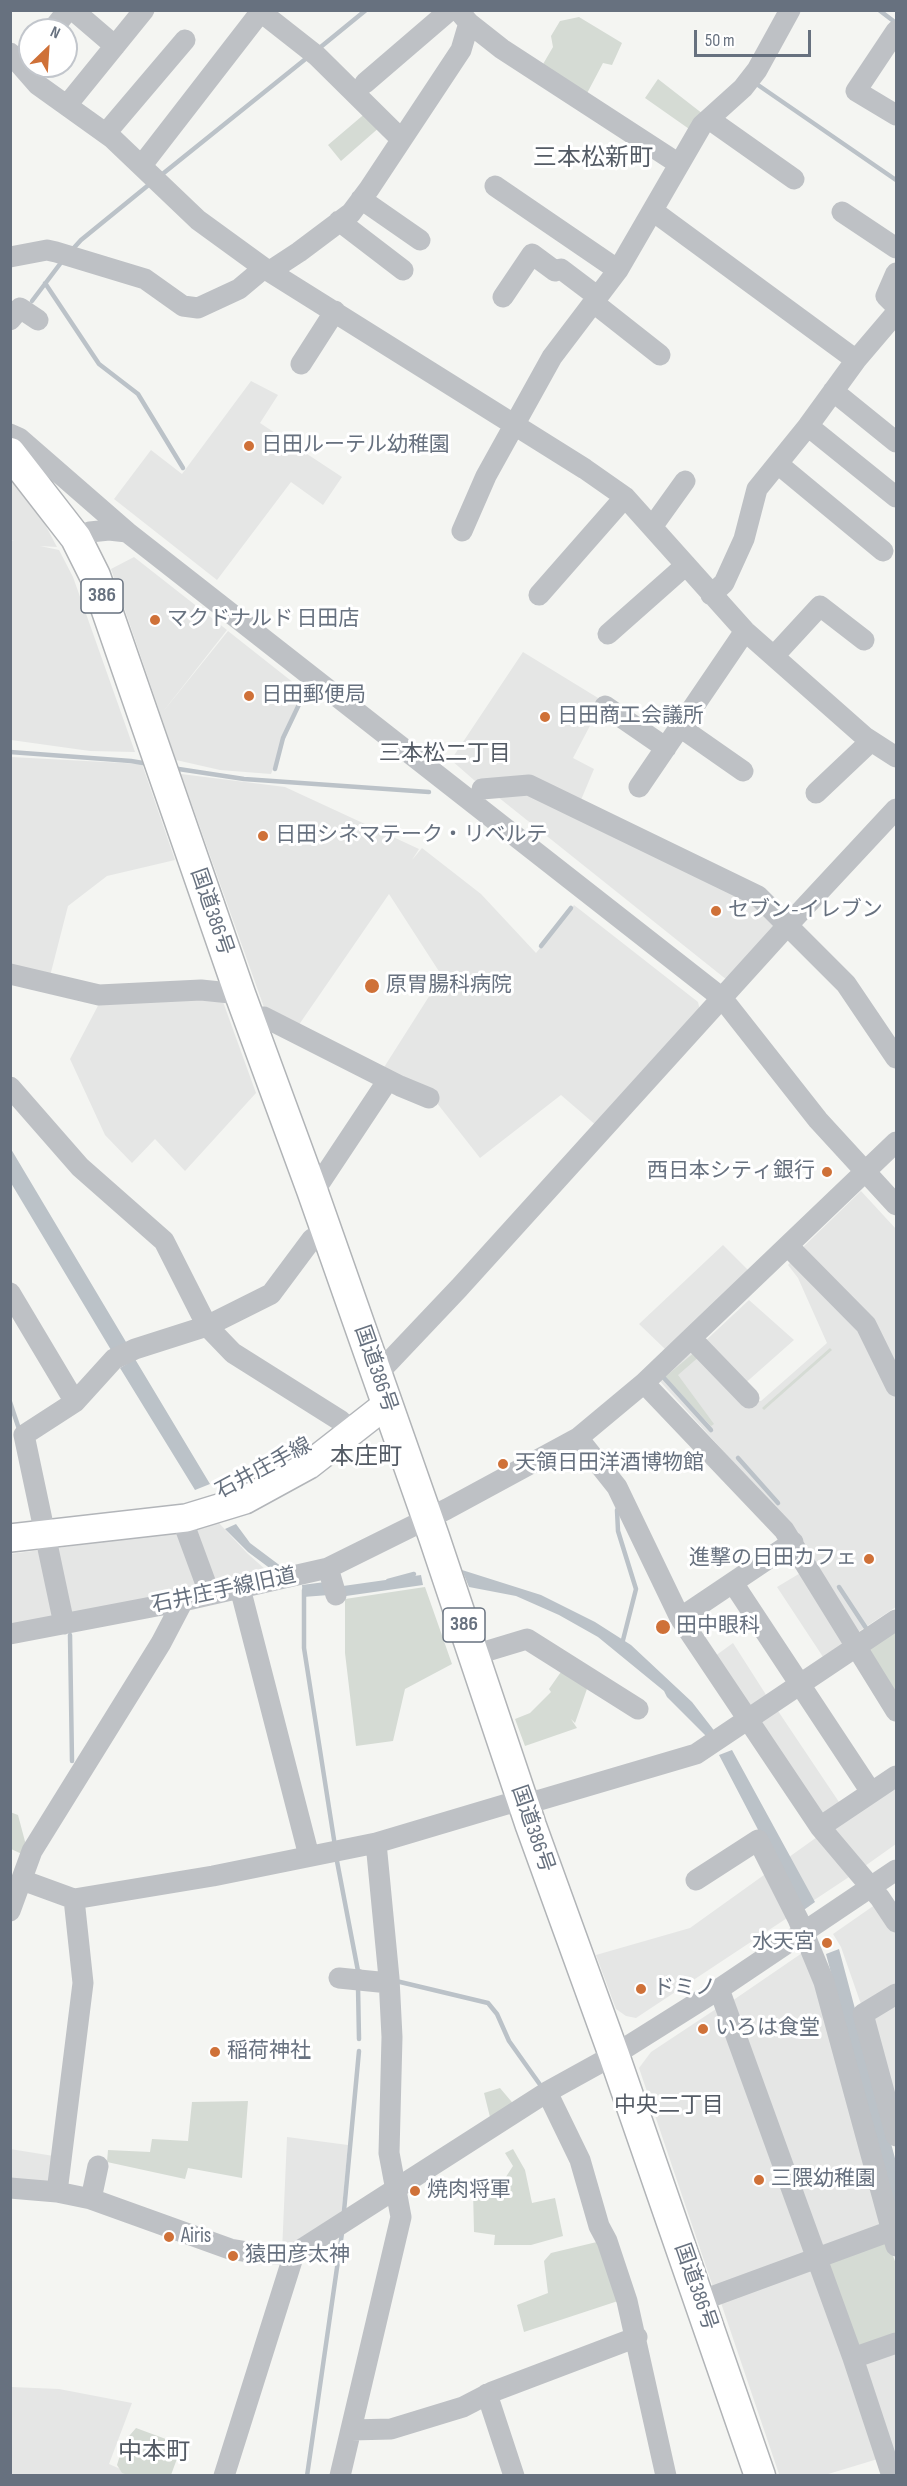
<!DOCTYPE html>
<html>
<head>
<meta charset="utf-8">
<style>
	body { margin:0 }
	#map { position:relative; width:907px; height:2486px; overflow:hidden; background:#f4f5f2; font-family:"Sofia Sans Condensed",sans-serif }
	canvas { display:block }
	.frame { position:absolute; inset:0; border:12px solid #67717f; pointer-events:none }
	.north { position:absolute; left:18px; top:18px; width:60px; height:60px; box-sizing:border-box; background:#fff; border:2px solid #c2c6cc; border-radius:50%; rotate:25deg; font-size:16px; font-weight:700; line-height:24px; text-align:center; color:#67717f }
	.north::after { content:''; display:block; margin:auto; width:21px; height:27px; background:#cf7138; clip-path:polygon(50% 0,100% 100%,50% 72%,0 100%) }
	.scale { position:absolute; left:694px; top:30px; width:117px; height:27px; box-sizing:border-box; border:3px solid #67717f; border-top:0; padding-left:8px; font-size:18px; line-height:21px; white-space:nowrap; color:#67717f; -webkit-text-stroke:4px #fff; paint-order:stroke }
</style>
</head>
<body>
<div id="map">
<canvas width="907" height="2486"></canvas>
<div class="frame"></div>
<div class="north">N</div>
<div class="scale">50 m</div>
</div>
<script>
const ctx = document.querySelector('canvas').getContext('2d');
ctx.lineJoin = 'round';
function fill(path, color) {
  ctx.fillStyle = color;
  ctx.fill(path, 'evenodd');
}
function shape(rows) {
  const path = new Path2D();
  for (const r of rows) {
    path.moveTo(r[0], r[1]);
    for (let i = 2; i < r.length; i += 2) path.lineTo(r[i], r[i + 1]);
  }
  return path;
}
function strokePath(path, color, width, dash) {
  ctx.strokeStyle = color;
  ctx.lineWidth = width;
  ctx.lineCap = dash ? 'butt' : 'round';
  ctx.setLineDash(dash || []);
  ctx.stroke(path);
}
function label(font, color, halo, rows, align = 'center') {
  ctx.font = font + ' "Sofia Sans Condensed","Noto Sans JP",sans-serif';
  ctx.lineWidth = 6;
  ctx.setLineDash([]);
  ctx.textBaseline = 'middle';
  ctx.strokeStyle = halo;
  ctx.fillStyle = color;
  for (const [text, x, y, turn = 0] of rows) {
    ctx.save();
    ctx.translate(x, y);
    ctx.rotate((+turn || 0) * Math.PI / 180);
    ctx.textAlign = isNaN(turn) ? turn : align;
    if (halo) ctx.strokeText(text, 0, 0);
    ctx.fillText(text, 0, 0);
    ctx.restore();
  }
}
const built = shape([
	[251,381,278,395,260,423,342,477,323,505,291,482,217,580,114,499,151,450,182,474],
	[10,473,31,498,57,547,40,546,59,550,73,577,135,752,90,751,11,740,10,541,14,541,10,540],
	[134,557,227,630,162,713,228,631,304,691,271,774,220,770,176,760,111,569],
	[523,652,603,701,573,758,594,769,578,807,527,783,482,787,451,760],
	[11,757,142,764,175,860,107,876,68,906,49,980,11,970],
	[181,774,285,787,419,849,412,860,422,848,481,894,536,953,574,905,698,1002,700,1011,598,1127,561,1095,480,1158,433,1098,381,1072,442,976,389,894,296,1029,266,1013],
	[528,789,738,889,783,927,732,984,498,797],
	[222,999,256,1093,185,1171,155,1139,132,1163,105,1135,70,1059,101,1000],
	[861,1191,896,1229,896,1373,800,1250],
	[723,1245,749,1271,665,1349,639,1324],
	[795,1257,864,1327,896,1390,896,1607,858,1632,735,1464,657,1378,694,1343,749,1399,761,1401,827,1343,798,1278,788,1265],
	[749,1300,794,1340,742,1386,702,1344],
	[217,1521,248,1554,275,1578,11,1629,10,1554,181,1532],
	[802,1572,851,1647,827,1663,777,1587],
	[733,1643,770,1701,748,1715,711,1659],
	[774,1705,843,1808,820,1824,750,1721],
	[896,1783,896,1844,865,1866,832,1826],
	[817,1837,849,1877,636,2018,626,2016,616,2009,596,1955,690,1928],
	[879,1902,896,1928,896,1991,863,2010,841,1947,833,1934],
	[805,1951,886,2226,818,2247,732,2001],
	[896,1998,896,2119,866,2016],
	[722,2005,813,2255,715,2293,639,2068,651,2052],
	[287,2137,348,2145,341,2220,282,2252],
	[10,2149,60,2157,55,2188,11,2185],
	[811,2269,881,2458,825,2475,782,2476,779,2474,720,2300],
	[896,2348,896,2454,893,2455,859,2360],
	[11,2387,59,2389,132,2403,109,2464,134,2475,11,2476]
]);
const green = shape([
	[579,17,622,43,612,65,603,63,584,99,539,71,553,47,551,36,560,21],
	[658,79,703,114,692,131,645,98],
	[368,111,381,126,341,161,328,145],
	[830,1348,832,1350,764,1410,762,1408],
	[696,1351,701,1355,678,1375,714,1424,711,1426,665,1377],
	[425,1587,452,1664,405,1689,393,1741,356,1746,345,1653,345,1599],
	[896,1630,896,1701,865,1651],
	[563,1669,588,1686,575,1723,571,1719,577,1728,525,1746,515,1719,530,1713,551,1692,549,1689],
	[10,1812,18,1815,27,1849,24,1855,11,1849],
	[500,2088,516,2107,491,2121,484,2093],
	[248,2101,242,2178,188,2168,185,2179,107,2162,108,2150,150,2152,152,2139,188,2141,192,2102],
	[513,2149,525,2170,532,2203,555,2198,563,2236,531,2245,494,2245,495,2235,474,2232,473,2190,500,2186,513,2166,505,2153],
	[887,2239,896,2264,896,2337,857,2351,823,2257],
	[601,2241,621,2300,524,2332,517,2305,548,2293,544,2261,551,2253],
	[136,2428,182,2445,171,2475,128,2475,122,2473,117,2465,124,2442]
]);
const water = shape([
	[11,1149,129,1347,114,1355,11,1183],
	[135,1359,210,1484,195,1490,120,1368],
	[236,1524,250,1543,282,1567,294,1572,279,1575,248,1552,225,1529],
	[462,1570,541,1595,595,1622,631,1645,692,1702,716,1733,708,1738,667,1697,664,1691,598,1637,559,1615,516,1596,469,1587],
	[421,1575,423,1585,339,1597,336,1587],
	[325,1582,329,1595,303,1597,302,1585],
	[732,1750,815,1902,801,1912,719,1755],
	[839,1949,896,2162,896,2219,826,1954]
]);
const stream = shape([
	[879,10,896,23],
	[317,50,366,10],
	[758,85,896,180],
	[160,176,308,57],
	[71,251,81,240,151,183],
	[45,283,99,364,138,394,183,468],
	[32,301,63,260],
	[10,752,131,761,149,764],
	[172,768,244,779,429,792],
	[275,769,283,738,304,694],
	[541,946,571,908],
	[664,1378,711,1430],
	[10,1402,19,1429],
	[738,1458,778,1503],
	[617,1510,618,1531,636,1589,622,1644],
	[388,1581,414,1574],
	[839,1587,866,1628],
	[304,1590,304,1648,335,1846],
	[70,1635,72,1761],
	[336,1856,358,1971,361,1972],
	[396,1981,488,2003,497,2014,509,2041,541,2086],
	[358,1986,359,2039],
	[344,2211,359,2051],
	[307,2476,342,2233]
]);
const minor = shape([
	[73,10,115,46],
	[261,12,317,56,401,139],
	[469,23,502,49,679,164],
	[52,30,68,10],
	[896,31,856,91,896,115],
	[10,53,38,85,112,138,198,220,264,268,585,469,625,497,745,631,865,737,896,757],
	[365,83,450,10],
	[67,105,144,10],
	[709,119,794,179],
	[106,133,185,40],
	[142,165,262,10],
	[495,186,618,270],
	[361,199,420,240],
	[653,211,856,360],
	[842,212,896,248],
	[339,221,403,270],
	[10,257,47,250,56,252,145,279,183,306,198,308,239,289,264,268],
	[270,271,299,252,351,213,369,189,461,50,469,23,458,10],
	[896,273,886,296,896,306],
	[503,297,532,254,555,271,561,269,598,297],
	[594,303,660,355],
	[10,320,20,308,38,320],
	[301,364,335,311],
	[833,391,896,442],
	[808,426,896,497],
	[10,434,19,438,127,532],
	[778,464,883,551],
	[652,527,685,481],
	[462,531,486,476,552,357,618,270,702,125,743,88,757,70,790,10],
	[76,538,90,532,109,530,127,532,722,998,818,1120,896,1205],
	[539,595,625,497],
	[711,595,724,583,744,539,757,489,808,426,856,360,896,313],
	[608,634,686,565],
	[774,656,820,606,864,640],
	[605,706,666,748],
	[680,727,743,771],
	[639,787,745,631],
	[482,789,529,785,758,896,846,984,896,1058],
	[816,793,871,741],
	[10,974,99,995,201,990,240,994],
	[250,1018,264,1017,400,1086,429,1098],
	[10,1087,80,1167,164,1241,207,1326,233,1353,341,1421],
	[312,1190,321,1181,388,1080],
	[788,1246,866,1325,896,1386],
	[10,1293,75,1402],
	[691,1338,749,1398],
	[375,1372,387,1364,459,1288,787,926,896,809],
	[644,1383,784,1530,896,1711],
	[578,1438,617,1487,680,1618,820,1827,880,1898,896,1922],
	[182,1519,210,1595],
	[328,1568,336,1595],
	[733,1583,871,1792],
	[240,1588,309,1856],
	[680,1618,793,1542],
	[64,1624,24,1435,75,1402,114,1359,135,1349,207,1326,271,1294,312,1239,326,1230],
	[10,1634,183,1601,328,1568,447,1509,578,1438,644,1383,896,1142],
	[474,1655,527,1639,638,1709],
	[820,1827,896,1776],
	[22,1880,74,1899,213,1876,376,1843,507,1804,540,1800,696,1754,896,1620],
	[696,1880,758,1840,798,1919,824,1982,896,2246],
	[10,1911,32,1851,161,1643,183,1601],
	[339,1978,389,1983],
	[719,1989,853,2358,892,2476],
	[896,1994,863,2014,896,2136],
	[547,2092,580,2160,599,2226,607,2241,627,2301,666,2476],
	[10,2188,57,2192,91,2199,230,2249,260,2254,294,2254,547,2092,614,2055,719,1989,896,1870],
	[57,2192,83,1983,74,1899],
	[91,2199,98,2166],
	[700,2301,896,2229],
	[853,2358,896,2343],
	[487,2394,514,2476],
	[351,2430,391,2429,463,2407,492,2392,637,2337],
	[224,2476,294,2254],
	[340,2476,401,2217,389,2153,392,2037,389,1978,376,1843]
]);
const major = shape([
	[10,1538,186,1518,245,1500,309,1465,387,1404]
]);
const highway = shape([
	[10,453,76,538,95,576,240,994,312,1190,434,1537,531,1826,614,2055,760,2476]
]);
const markers = [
	[249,446,6,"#cf7138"],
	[155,620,6,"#cf7138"],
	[249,696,6,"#cf7138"],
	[545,717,6,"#cf7138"],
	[263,836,6,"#cf7138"],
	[716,911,6,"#cf7138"],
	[372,986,8,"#cf7138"],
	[827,1172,6,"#cf7138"],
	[503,1464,6,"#cf7138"],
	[869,1559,6,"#cf7138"],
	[663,1627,8,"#cf7138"],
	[827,1943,6,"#cf7138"],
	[641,1989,6,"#cf7138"],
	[703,2029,6,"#cf7138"],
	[215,2052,6,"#cf7138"],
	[759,2180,6,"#cf7138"],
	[415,2191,6,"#cf7138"],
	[169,2237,6,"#cf7138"],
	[233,2256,6,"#cf7138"]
];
const shields = [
	[102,596,42],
	[464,1625,42]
];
const shieldNames = [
	["386",102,596],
	["386",464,1625]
];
const poiNames = [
	["日田ルーテル幼稚園",261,446],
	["マクドナルド 日田店",167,620],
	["日田郵便局",261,696],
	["日田商工会議所",557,717],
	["日田シネマテーク・リベルテ",275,836],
	["セブン-イレブン",728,911],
	["原胃腸科病院",386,986],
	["西日本シティ銀行",815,1172,"right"],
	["天領日田洋酒博物館",515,1464],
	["進撃の日田カフェ",857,1559,"right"],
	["田中眼科",676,1627],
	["水天宮",815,1943,"right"],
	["ドミノ",653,1989],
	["いろは食堂",715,2029],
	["稲荷神社",227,2052],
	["三隈幼稚園",771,2180],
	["焼肉将軍",427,2191],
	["Airis",181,2237],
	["猿田彦太神",245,2256]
];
const streetNames = [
	["国道386号",211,912,71],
	["国道386号",375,1369,71],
	["石井庄手線",264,1469,-28],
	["石井庄手線旧道",224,1591,-12],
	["国道386号",532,1829,71],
	["国道386号",695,2287,71]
];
const neighbourhoodNames = [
	["三本松二丁目",445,754],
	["中央二丁目",669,2106]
];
const quarterNames = [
	["三本松新町",593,159],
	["本庄町",366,1458],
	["中本町",154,2453]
];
fill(built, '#e5e6e5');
fill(green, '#d5dbd4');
fill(water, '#bbc2c8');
strokePath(stream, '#bbc2c8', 4.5);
strokePath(major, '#b2b5b9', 30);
strokePath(highway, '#b1b4b7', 33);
strokePath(minor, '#bec1c5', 21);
strokePath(major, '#fff', 27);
strokePath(highway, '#fff', 30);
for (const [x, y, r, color] of markers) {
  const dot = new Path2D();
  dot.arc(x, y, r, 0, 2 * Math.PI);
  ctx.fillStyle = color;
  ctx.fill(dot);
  strokePath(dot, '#fff', 2);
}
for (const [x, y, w] of shields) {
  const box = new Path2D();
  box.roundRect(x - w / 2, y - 17, w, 34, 4.5);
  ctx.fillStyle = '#fff';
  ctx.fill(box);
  strokePath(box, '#67717f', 1.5);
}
label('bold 20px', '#67717f', null, shieldNames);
label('21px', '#67717f', '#fff', poiNames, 'left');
label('21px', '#67717f', '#fff', streetNames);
label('22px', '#545b65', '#fff', neighbourhoodNames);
label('24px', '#545b65', '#fff', quarterNames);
</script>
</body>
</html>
